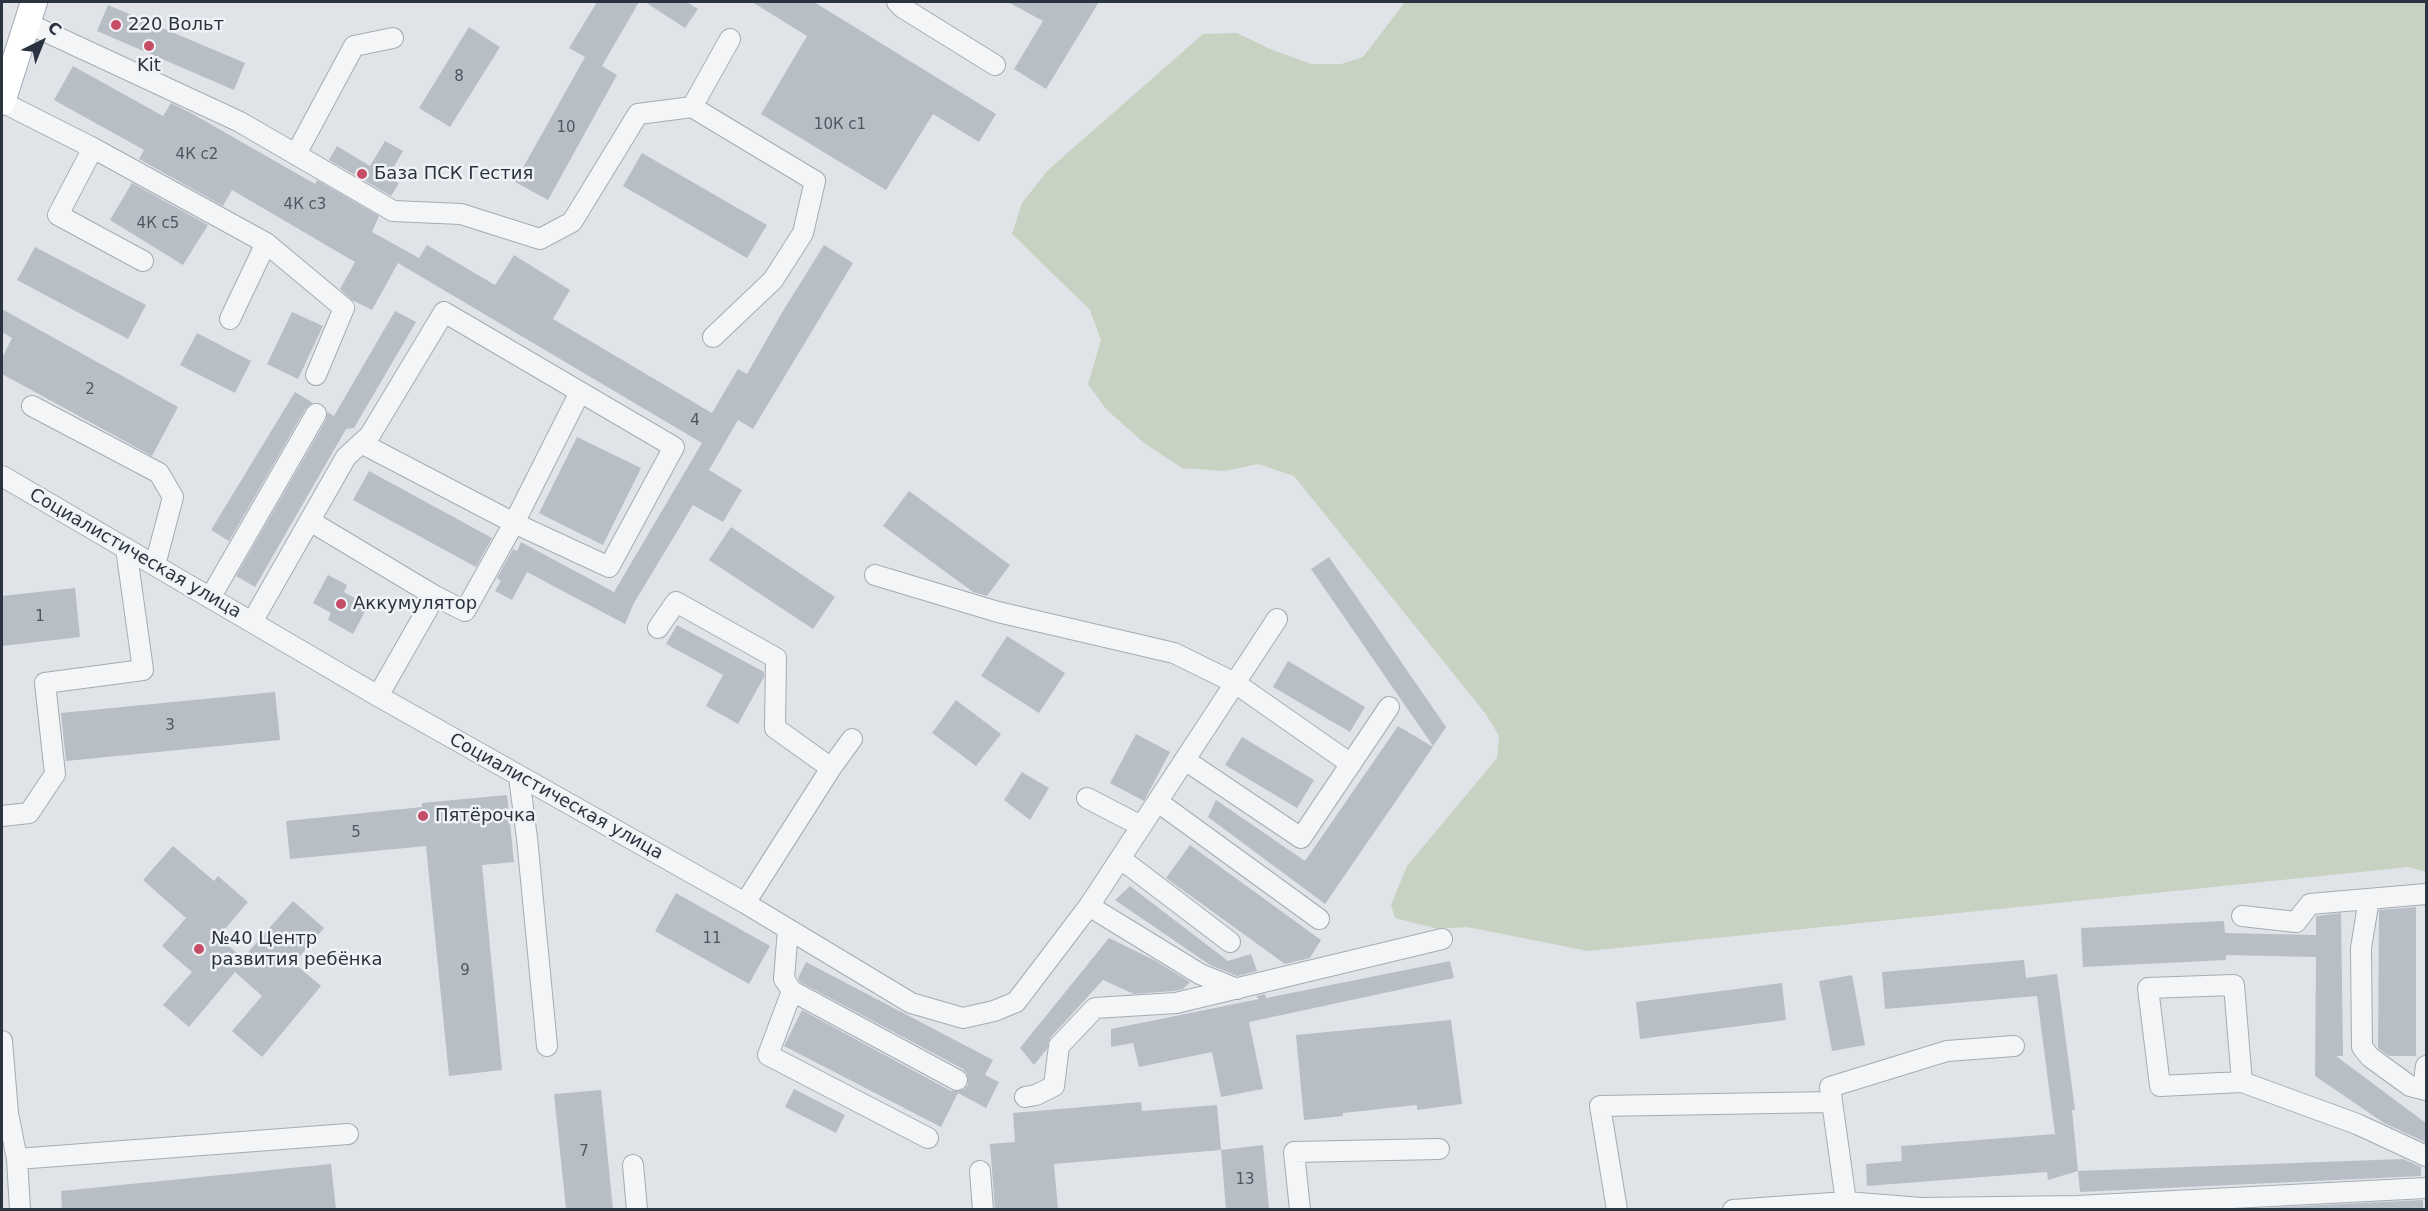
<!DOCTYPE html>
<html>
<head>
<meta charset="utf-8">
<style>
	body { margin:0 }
	#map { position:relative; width:2428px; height:1211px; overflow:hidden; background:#e0e4e8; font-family:"DejaVu Sans",sans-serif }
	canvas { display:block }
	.frame { position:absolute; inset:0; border:3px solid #2a333f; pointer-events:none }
	.north { position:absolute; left:12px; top:12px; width:60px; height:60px; -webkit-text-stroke:4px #f0f3f6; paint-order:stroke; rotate:43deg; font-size:16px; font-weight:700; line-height:24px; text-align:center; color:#2a333f }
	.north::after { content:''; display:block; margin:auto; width:21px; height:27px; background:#2a333f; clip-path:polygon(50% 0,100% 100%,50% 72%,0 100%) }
</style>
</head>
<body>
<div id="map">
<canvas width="2428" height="1211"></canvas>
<div class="frame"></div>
<div class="north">С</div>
</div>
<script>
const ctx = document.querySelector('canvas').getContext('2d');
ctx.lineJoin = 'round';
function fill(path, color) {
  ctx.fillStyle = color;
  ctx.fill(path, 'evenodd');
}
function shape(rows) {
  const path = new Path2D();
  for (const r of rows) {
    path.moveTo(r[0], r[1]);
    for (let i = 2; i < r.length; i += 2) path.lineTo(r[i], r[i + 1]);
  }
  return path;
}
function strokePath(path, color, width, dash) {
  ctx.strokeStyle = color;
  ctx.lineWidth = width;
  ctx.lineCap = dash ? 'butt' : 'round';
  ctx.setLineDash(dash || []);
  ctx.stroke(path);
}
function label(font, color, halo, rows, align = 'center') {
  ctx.font = font + ' "DejaVu Sans",sans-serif';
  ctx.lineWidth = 5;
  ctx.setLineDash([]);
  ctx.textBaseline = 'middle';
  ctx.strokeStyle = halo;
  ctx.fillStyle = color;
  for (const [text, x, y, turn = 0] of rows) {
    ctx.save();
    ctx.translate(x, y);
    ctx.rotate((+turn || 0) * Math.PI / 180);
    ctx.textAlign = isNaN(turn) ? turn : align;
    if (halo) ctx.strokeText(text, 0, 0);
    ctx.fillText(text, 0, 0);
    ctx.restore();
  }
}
const green = shape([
	[1405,2,2426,2,2426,872,2409,867,1588,951,1467,927,1438,929,1395,918,1391,905,1407,866,1497,758,1499,736,1485,713,1294,476,1258,464,1225,471,1182,468,1144,443,1106,409,1088,384,1101,340,1090,310,1012,234,1022,203,1048,170,1203,34,1237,33,1270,49,1312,64,1341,64,1363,57]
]);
const building = shape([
	[597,2,639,2,602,66,617,75,548,200,515,182,585,57,569,48],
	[645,2,687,2,698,9,685,28],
	[752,2,814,2,996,114,979,142,933,114,886,190,761,114,807,36],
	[1008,2,1099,2,1046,89,1014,69,1043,21],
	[108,5,245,63,234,90,97,31],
	[469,27,500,47,450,127,419,108],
	[73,66,163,116,171,103,191,113,315,184,317,180,379,216,372,232,419,258,427,245,495,285,514,255,570,290,553,319,712,413,738,369,747,374,783,311,824,245,853,263,753,429,738,420,709,470,742,490,723,522,693,505,634,603,625,624,527,572,512,600,495,591,501,581,497,578,513,549,517,551,521,542,614,592,702,443,398,263,372,310,352,300,340,289,355,262,232,190,223,206,139,159,144,150,54,100],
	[385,141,403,151,388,177,399,183,391,196,329,160,337,146,370,166],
	[642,153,767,225,747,258,623,186],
	[132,183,208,225,183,265,110,220],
	[35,247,146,305,128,339,17,280],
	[2,309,178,407,152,456,2,374,2,358,12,338,2,332],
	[395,311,416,322,354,428,346,429,255,587,236,576,326,420,327,412,334,416],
	[292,312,323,326,298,379,267,364],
	[197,333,251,361,235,393,180,365],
	[295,392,313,403,306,408,229,541,211,530],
	[577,437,641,468,603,545,539,513],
	[369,471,492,538,476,567,353,500],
	[909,491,1010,565,987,596,973,592,883,526],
	[731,527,835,597,813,629,709,560],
	[1329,557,1446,727,1433,746,1311,569],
	[328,575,347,585,344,592,368,606,353,634,328,620,331,613,313,603],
	[75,588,80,637,2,646,2,596],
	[677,625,764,672,764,677,738,724,706,706,723,675,666,644],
	[1007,636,1065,673,1039,713,981,676],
	[1288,661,1365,707,1350,732,1273,687],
	[275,692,280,740,66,761,61,713],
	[956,700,1001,734,976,766,932,733],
	[1398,726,1433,747,1325,904,1208,817,1216,800,1305,861],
	[1136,734,1170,752,1144,801,1110,783],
	[1242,737,1314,780,1297,808,1225,765],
	[1022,772,1049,788,1030,820,1004,800],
	[507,795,514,862,482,865,502,1070,449,1076,426,846,290,859,286,821,422,807,422,803],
	[1190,845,1321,940,1310,958,1285,964,1166,878],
	[173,846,214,881,218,876,248,902,218,937,243,958,293,901,324,928,294,963,321,986,262,1057,232,1031,262,996,235,972,189,1027,163,1005,192,972,162,946,186,918,143,880],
	[1130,886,1228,961,1251,954,1257,971,1237,976,1210,965,1115,900],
	[676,893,770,946,749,984,655,931],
	[2416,907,2416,1056,2389,1056,2378,1048,2379,910],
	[2341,913,2343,1056,2336,1056,2427,1124,2427,1143,2384,1123,2315,1076,2316,957,2226,955,2226,960,2083,967,2081,928,2224,921,2225,933,2316,935,2316,916],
	[1109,938,1154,960,1190,982,1183,989,1174,991,1134,994,1103,980,1050,1038,1047,1049,1034,1065,1020,1048],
	[2024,960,2026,978,2057,974,2075,1110,2072,1110,2078,1171,2048,1180,2047,1172,1867,1186,1866,1164,1902,1161,1901,1146,2055,1134,2037,996,1885,1009,1882,972],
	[1450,961,1454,978,1249,1022,1263,1089,1221,1097,1212,1052,1139,1067,1133,1043,1111,1047,1111,1029,1259,999,1256,996,1265,994,1266,998],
	[806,962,993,1060,985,1075,999,1082,986,1108,958,1093,941,1127,784,1046,802,1010,951,1091,963,1090,968,1085,967,1074,963,1069,800,982,798,978],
	[1852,975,1865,1045,1832,1051,1819,981],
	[1782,983,1786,1020,1640,1039,1636,1002],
	[1451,1020,1462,1104,1417,1110,1417,1105,1343,1113,1343,1116,1304,1120,1296,1035],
	[794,1089,845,1115,836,1133,785,1107],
	[601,1090,613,1209,566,1209,554,1094],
	[1141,1102,1142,1111,1217,1105,1221,1150,1054,1164,1058,1209,995,1209,990,1144,1015,1142,1013,1113],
	[1263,1145,1269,1209,1226,1209,1221,1150],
	[2403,1159,2421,1167,2421,1176,2080,1192,2078,1171],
	[331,1164,336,1209,62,1209,61,1191],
	[2423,1200,2423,1209,2242,1209]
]);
const minor = shape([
	[897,2,903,8,995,65],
	[27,23,240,122,393,211,461,214,540,239,572,222,638,114,692,107,815,181,803,233,773,280,713,337],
	[2,102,93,148,58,215,143,261],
	[692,107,730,39],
	[93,148,266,243,230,319],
	[296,154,354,46,393,38],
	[266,243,344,308,316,375],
	[32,406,159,473,173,497,155,565],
	[2,476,378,696,745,903,911,1003,963,1018,994,1011,1016,1002,1089,906,1277,619],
	[310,521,435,596,465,611,514,523,580,392],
	[875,575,998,612,1174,653,1235,683,1351,764],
	[210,598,316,414],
	[252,622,346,457,370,435,444,312,674,447,609,567,514,523,361,443],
	[658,628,676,602,776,658,775,728,831,768,745,903],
	[378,696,435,596],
	[1185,760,1301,838,1389,707],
	[831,768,852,739],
	[519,777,527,838,547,1046],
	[1087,798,1141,826],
	[1158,802,1319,919],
	[2,816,29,813,55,774,45,683,143,670,126,548],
	[1121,859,1230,942],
	[2369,899,2361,948,2362,1047,2370,1057,2410,1086,2426,1090],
	[1089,906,1200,974,1237,989],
	[2242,916,2296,922,2310,904,2426,894],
	[788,929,784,979,792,991,768,1055,928,1138],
	[792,991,957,1080],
	[2,1041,8,1113],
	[2014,1046,1947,1051,1830,1087,1846,1202,1921,1208,2077,1206,2426,1188],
	[2242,1082,2234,985,2148,988,2160,1086,2242,1082,2357,1124,2426,1156],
	[2423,1088,2426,1066],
	[1025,1097,1036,1095,1054,1086,1059,1046,1095,1008,1176,1003,1442,939],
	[2,1113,8,1113,17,1159,348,1134],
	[17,1159,20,1210],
	[633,1165,637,1210],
	[980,1171,983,1210],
	[1300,1210,1294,1152,1439,1149],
	[1617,1210,1600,1106,1832,1102],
	[1733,1210,1846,1202]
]);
const major = shape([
	[2,102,34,2]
]);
const markers = [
	[116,25,6,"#c64d66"],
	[149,46,6,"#c64d66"],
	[362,174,6,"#c64d66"],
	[341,604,6,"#c64d66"],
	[423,816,6,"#c64d66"],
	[199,949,6,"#c64d66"]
];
const numberNames = [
	["8",459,77],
	["10К с1",840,125],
	["10",566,128],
	["4К с2",197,155],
	["4К с3",305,205],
	["4К с5",158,224],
	["2",90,390],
	["4",695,421],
	["1",40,617],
	["3",170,726],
	["5",356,833],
	["11",712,939],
	["9",465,971],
	["7",584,1152],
	["13",1245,1180]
];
const poiNames = [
	["220 Вольт",128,25],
	["Kit",149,66,"center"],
	["База ПСК Гестия",374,174],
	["Аккумулятор",353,604],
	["Пятёрочка",435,816],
	["№40 Центр",211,939],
	["развития ребёнка",211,960]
];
const streetNames = [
	["Социалистическая улица",135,554,30],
	["Социалистическая улица",556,797,29]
];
fill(green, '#c7d2c2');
fill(building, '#b8bec5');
strokePath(minor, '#a6abb2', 22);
strokePath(major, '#a0a9b3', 28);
strokePath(minor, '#f3f5f7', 20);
strokePath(major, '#fff', 26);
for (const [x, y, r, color] of markers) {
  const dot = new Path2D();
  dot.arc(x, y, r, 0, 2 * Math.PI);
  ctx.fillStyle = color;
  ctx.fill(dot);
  strokePath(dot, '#f0f3f6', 2);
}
label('15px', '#4e5660', null, numberNames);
label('18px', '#2a333f', '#f0f3f6', poiNames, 'left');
label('18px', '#2a333f', '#f0f3f6', streetNames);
</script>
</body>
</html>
